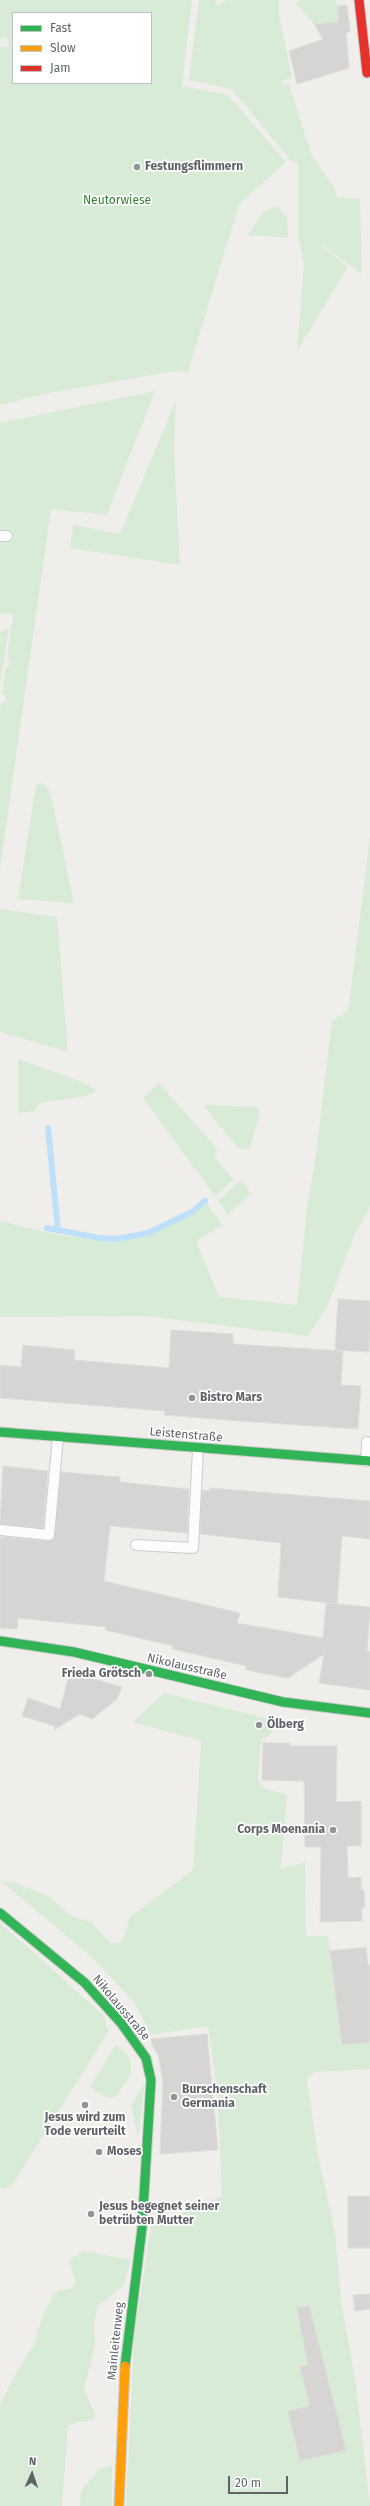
<!DOCTYPE html>
<html>
<head>
<meta charset="utf-8">
<style>
	body { margin:0 }
	#map { position:relative; width:370px; height:2506px; overflow:hidden; background:#efeeea; font-family:"Fira Sans",sans-serif }
	canvas { display:block }
	.legend { position:absolute; left:12px; top:12px; width:140px; height:72px; box-sizing:border-box; background:#fff; border:1px solid #bfc1c3; margin:0; padding:5px 7px; list-style:none; font-size:12px; color:#5f6368 }
	.legend li { display:flex; align-items:center; gap:8px; height:20px }
	.legend b { width:20px; border:1px solid #bfc1c3 }
	.north { position:absolute; left:12px; top:2454px; width:40px; height:40px; -webkit-text-stroke:3px #fff; paint-order:stroke; rotate:3deg; font-size:11px; font-weight:700; line-height:16px; text-align:center; color:#5f6368 }
	.north::after { content:''; display:block; margin:auto; width:14px; height:18px; background:#5f6368; clip-path:polygon(50% 0,100% 100%,50% 72%,0 100%) }
	.scale { position:absolute; left:228px; top:2476px; width:60px; height:18px; box-sizing:border-box; border:2px solid #5f6368; border-top:0; padding-left:5px; font-size:12px; line-height:14px; white-space:nowrap; color:#5f6368; -webkit-text-stroke:3px #fff; paint-order:stroke }
</style>
</head>
<body>
<div id="map">
<canvas width="370" height="2506"></canvas>
<ul class="legend">
<li><b style="height:5px;background:#30b455"></b>Fast</li>
<li><b style="height:5px;background:#ff9f0a"></b>Slow</li>
<li><b style="height:5px;background:#e5322d"></b>Jam</li>
</ul>
<div class="north">N</div>
<div class="scale">20 m</div>
</div>
<script>
const ctx = document.querySelector('canvas').getContext('2d');
ctx.lineJoin = 'round';
function fill(path, color) {
  ctx.fillStyle = color;
  ctx.fill(path, 'evenodd');
}
function shape(rows) {
  const path = new Path2D();
  for (const r of rows) {
    path.moveTo(r[0], r[1]);
    for (let i = 2; i < r.length; i += 2) path.lineTo(r[i], r[i + 1]);
  }
  return path;
}
function strokePath(path, color, width, dash) {
  ctx.strokeStyle = color;
  ctx.lineWidth = width;
  ctx.lineCap = dash ? 'butt' : 'round';
  ctx.setLineDash(dash || []);
  ctx.stroke(path);
}
function label(font, color, halo, rows, align = 'center') {
  ctx.font = font + ' "Fira Sans",sans-serif';
  ctx.lineWidth = 3.5;
  ctx.setLineDash([]);
  ctx.textBaseline = 'middle';
  ctx.strokeStyle = halo;
  ctx.fillStyle = color;
  for (const [text, x, y, turn = 0] of rows) {
    ctx.save();
    ctx.translate(x, y);
    ctx.rotate((+turn || 0) * Math.PI / 180);
    ctx.textAlign = isNaN(turn) ? turn : align;
    if (halo) ctx.strokeText(text, 0, 0);
    ctx.fillText(text, 0, 0);
    ctx.restore();
  }
}
const green = shape([
	[0,0,192,0,182,86,228,95,286,162,239,204,188,372,175,371,44,394,0,405,0,47,9,46,7,37,0,39],
	[13,13,151,13,151,83,13,83],
	[199,0,215,0,217,6,227,0,279,0,279,15,292,78,281,81,284,85,289,84,312,156,334,187,337,198,360,198,362,274,313,238,348,267,297,351,304,265,298,235,298,163,292,162,232,89,189,80],
	[304,0,335,0,338,6,338,22,314,24,295,2],
	[277,206,287,217,288,238,248,235,263,212],
	[155,391,107,515,51,509,0,869,0,712,1,702,5,702,6,695,2,694,6,667,9,667,10,659,7,658,13,614,0,613,0,423],
	[176,400,174,449,180,565,70,548,73,525,120,534],
	[9,628,2,671,0,686,0,632],
	[41,783,47,787,51,795,74,903,18,899,36,785],
	[370,837,370,1207,354,1236,328,1304,308,1336,147,1316,0,1317,0,1221,58,1235,117,1241,149,1235,193,1214,207,1204,223,1225,196,1241,219,1297,297,1305,308,1200,315,1163,332,1020,348,1012],
	[0,909,57,917,68,1052,0,1032],
	[18,1059,77,1080,97,1090,86,1096,40,1103,35,1111,18,1113],
	[159,1083,218,1150,214,1155,233,1180,215,1196,143,1098],
	[203,1105,259,1107,259,1117,249,1150,238,1148],
	[241,1180,251,1193,228,1215,218,1201],
	[164,1693,277,1721,270,1735,261,1740,258,1781,265,1788,287,1795,281,1869,305,1862,306,1936,328,1936,342,2045,370,2042,370,2069,314,2072,307,2079,318,2155,335,2234,341,2301,355,2378,370,2506,126,2506,134,2337,152,2220,170,2218,222,2196,217,2089,208,2026,151,2035,134,2002,94,1959,0,1880,19,1884,50,1897,68,1914,92,1923,111,1944,122,1941,130,1917,193,1870,201,1741,133,1722],
	[0,1924,28,1947,105,2017,106,2025,109,2031,12,2185,5,2189,0,2188],
	[116,2045,128,2055,131,2065,131,2074,116,2097,107,2098,90,2087],
	[145,2082,138,2138,131,2105],
	[84,2251,131,2260,123,2286,98,2306,94,2323,95,2344,84,2389,91,2406,95,2412,95,2419,85,2422,77,2422,68,2426,62,2506,0,2506,0,2405,15,2374,34,2345,43,2315,54,2294,60,2290,71,2289,76,2284,69,2260],
	[112,2466,112,2506,80,2506,81,2491,100,2468]
]);
const stream = shape([
	[48,1128,58,1230],
	[47,1228,99,1238,115,1239,132,1236,148,1233,192,1212,205,1201]
]);
const building = shape([
	[347,5,350,32,346,33,349,68,297,84,289,51,323,39,314,24,338,22,338,6,347,5],
	[338,1299,370,1301,369,1352,335,1350,338,1299],
	[171,1330,233,1334,233,1344,343,1351,341,1385,361,1386,358,1429,239,1421,164,1415,165,1411,0,1398,0,1365,21,1367,23,1345,75,1350,74,1360,169,1368,171,1330],
	[3,1466,48,1471,43,1528,0,1524,3,1466],
	[61,1472,120,1477,120,1482,189,1489,187,1533,110,1526,104,1581,240,1613,237,1623,323,1638,326,1603,370,1607,367,1651,370,1652,370,1690,319,1683,324,1654,288,1678,246,1670,246,1666,172,1649,173,1646,105,1630,106,1627,18,1618,17,1629,0,1628,0,1537,48,1541,54,1539,61,1472],
	[210,1488,370,1501,370,1539,342,1536,337,1604,278,1597,281,1543,200,1534,202,1490,210,1491,210,1488],
	[70,1672,122,1687,117,1699,92,1719,80,1714,54,1730,55,1726,22,1716,28,1698,60,1709,70,1672],
	[263,1743,290,1743,290,1746,337,1746,336,1802,361,1801,361,1846,347,1846,348,1878,361,1877,361,1890,364,1890,365,1907,362,1907,362,1921,320,1922,321,1847,305,1847,304,1781,262,1780,263,1743],
	[366,1947,368,1965,370,1965,370,2042,342,2045,330,1951,366,1947],
	[207,2034,218,2150,160,2154,163,2081,158,2055,152,2045,151,2039,207,2034],
	[348,2196,370,2196,370,2248,348,2248,348,2196],
	[370,2294,370,2309,355,2311,353,2295,370,2294],
	[309,2306,346,2450,300,2461,288,2411,310,2406,300,2367,308,2365,297,2308,309,2306]
]);
const lane = shape([
	[0,536,7,536],
	[366,1461,367,1442],
	[0,1530,49,1535,58,1437],
	[136,1545,193,1548,198,1449]
]);
const fast = shape([
	[0,1432,370,1461],
	[0,1641,74,1652,283,1702,370,1713],
	[0,1913,85,1983,121,2023,146,2058,151,2080,142,2228,125,2366]
]);
const slow = shape([
	[119,2506,125,2366]
]);
const jam = shape([
	[359,0,367,73]
]);
const markers = [
	[137,167,4,"#919496"],
	[192,1398,4,"#919496"],
	[149,1674,4,"#919496"],
	[259,1725,4,"#919496"],
	[333,1830,4,"#919496"],
	[174,2097,4,"#919496"],
	[85,2105,4,"#919496"],
	[99,2152,4,"#919496"],
	[91,2214,4,"#919496"]
];
const poiNames = [
	["Festungsflimmern",145,167],
	["Bistro Mars",200,1398],
	["Frieda Grötsch",141,1674,"right"],
	["Ölberg",267,1725],
	["Corps Moenania",325,1830,"right"],
	["Burschenschaft",182,2090],
	["Germania",182,2104],
	["Jesus wird zum",85,2118,"center"],
	["Tode verurteilt",85,2132,"center"],
	["Moses",107,2152],
	["Jesus begegnet seiner",99,2207],
	["betrübten Mutter",99,2221]
];
const parkNames = [
	["Neutorwiese",117,201]
];
const streetNames = [
	["Leistenstraße",186,1435,5],
	["Nikolausstraße",187,1667,13],
	["Nikolausstraße",121,2008,50],
	["Mainleitenweg",116,2341,-84]
];
fill(green, '#d8ebd6');
strokePath(stream, '#bfe0f9', 6);
fill(building, '#d6d5d3');
strokePath(building, '#deddd9', 1);
strokePath(lane, '#cbcccc', 12);
strokePath(fast, '#cacacb', 11);
strokePath(slow, '#cacacb', 11);
strokePath(jam, '#cacacb', 11);
strokePath(lane, '#fdfcfc', 10);
strokePath(fast, '#30b455', 9);
strokePath(slow, '#ff9f0a', 9);
strokePath(jam, '#e5322d', 9);
for (const [x, y, r, color] of markers) {
  const dot = new Path2D();
  dot.arc(x, y, r, 0, 2 * Math.PI);
  ctx.fillStyle = color;
  ctx.fill(dot);
  strokePath(dot, '#fff', 1.5);
}
label('bold 12px', '#5f6368', '#fff', poiNames, 'left');
label('12px', '#348238', '#fff', parkNames);
label('12px', '#5f6368', '#fff', streetNames);
</script>
</body>
</html>
